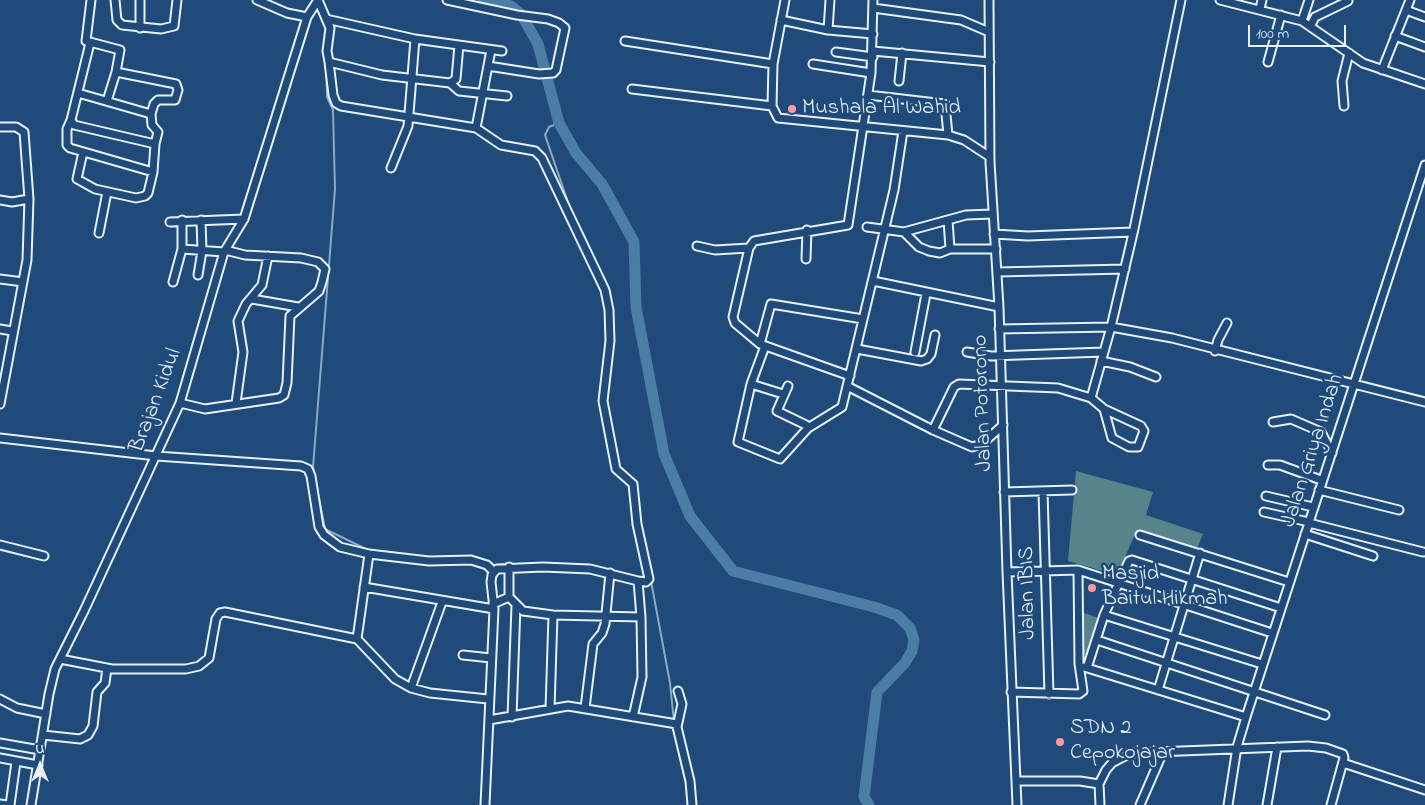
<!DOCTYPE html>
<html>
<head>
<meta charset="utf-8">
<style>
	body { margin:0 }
	#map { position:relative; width:1425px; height:805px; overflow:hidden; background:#1f4a7a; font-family:"Indie Flower",sans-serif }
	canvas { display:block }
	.north { position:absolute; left:15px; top:740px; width:50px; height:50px; -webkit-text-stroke:4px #1f4a7a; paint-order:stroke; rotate:0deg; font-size:14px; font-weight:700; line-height:20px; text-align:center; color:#e8f1f8 }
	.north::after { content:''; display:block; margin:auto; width:18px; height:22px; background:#e8f1f8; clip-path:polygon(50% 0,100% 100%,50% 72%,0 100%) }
	.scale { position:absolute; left:1248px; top:25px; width:98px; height:22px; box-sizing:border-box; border:2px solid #e8f1f8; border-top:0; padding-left:6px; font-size:15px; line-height:18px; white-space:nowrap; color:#e8f1f8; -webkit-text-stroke:4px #1f4a7a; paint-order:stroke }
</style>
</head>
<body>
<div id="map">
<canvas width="1425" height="805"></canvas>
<div class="north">U</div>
<div class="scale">100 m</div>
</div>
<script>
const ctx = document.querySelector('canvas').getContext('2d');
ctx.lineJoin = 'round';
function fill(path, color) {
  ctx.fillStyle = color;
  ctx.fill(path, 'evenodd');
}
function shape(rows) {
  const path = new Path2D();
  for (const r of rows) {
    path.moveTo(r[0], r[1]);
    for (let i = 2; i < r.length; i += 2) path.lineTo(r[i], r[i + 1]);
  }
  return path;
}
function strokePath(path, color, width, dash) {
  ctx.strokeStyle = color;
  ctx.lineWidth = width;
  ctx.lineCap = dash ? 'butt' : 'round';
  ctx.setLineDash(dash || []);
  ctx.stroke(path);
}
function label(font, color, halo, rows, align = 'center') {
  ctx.font = font + ' "Indie Flower",sans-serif';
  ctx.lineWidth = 5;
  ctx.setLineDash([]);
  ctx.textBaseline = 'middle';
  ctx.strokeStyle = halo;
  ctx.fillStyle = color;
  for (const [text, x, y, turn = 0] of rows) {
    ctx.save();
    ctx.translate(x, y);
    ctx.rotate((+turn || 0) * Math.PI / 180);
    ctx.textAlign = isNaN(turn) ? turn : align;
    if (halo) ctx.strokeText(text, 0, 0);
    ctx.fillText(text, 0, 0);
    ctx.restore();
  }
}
const green = shape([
	[1076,471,1153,492,1146,515,1203,534,1197,549,1136,532,1117,575,1068,561],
	[1082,612,1101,619,1089,656,1080,654]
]);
const stream = shape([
	[326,63,327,97,333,110,335,189,313,467,325,529,368,550],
	[559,123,549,127,545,135,572,214],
	[574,218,608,288],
	[651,581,670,683,674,722],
	[676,739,688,793]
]);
const river = shape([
	[483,0,511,6,521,14,538,44,559,123,576,153,602,184,634,242,636,307,664,454,690,516,733,571,874,607,897,615,910,628,914,640,912,651,905,663,877,692,864,797,869,805]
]);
const minor = shape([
	[91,0,86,41,120,50,116,72],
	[115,0,117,20,122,25,161,29,174,26,177,0],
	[257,0,287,13,307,17],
	[318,0,330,28,327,51,329,62,382,75,450,83,456,79,459,45],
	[447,0,517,15,548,19,559,23,565,28,556,70,553,73,539,74,488,66],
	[785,0,773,64,772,106,778,118,948,135,964,140,990,157],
	[989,0,990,162,999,307,1007,572,1017,805],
	[1220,0,1302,21,1363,63,1425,84],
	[873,8,961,20,989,32],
	[1260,9,1262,0],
	[1406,10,1425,17],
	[326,19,415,39,502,51],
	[781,20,828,30,873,34],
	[1302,21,1309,0],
	[1311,25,1315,17,1348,1],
	[140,28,140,0],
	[828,30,830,0],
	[1395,36,1425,47],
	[625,41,773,64],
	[90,43,71,120,67,129,67,145,70,148,153,172],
	[873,51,990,62],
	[836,52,873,57],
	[329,62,333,95,336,103,341,106,476,128,501,145,535,151,542,158,605,290,609,310,610,341,603,401,616,469,633,484,637,524,649,579,646,582,638,581],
	[1268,62,1281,15],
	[813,64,871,73],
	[1382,70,1410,0],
	[899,81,902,53],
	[450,83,459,91,507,96],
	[632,89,772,106],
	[78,93,151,114,152,125,158,132,155,144],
	[868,95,945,104,948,135],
	[107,101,116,72,176,84,178,90,175,100,158,100,154,104,151,114],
	[1344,106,1342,81,1349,53],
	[71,120,74,125,155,144,153,172,148,193,145,196,136,198,95,189,77,179,83,152],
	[0,127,16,127,24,132,29,199,27,260,0,404],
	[476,128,491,50],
	[391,168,408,126,415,39],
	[0,200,12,202,29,199],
	[948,220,950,249],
	[170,222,244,219],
	[867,227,904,232,966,215,993,214],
	[904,232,919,247,929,251,940,253,950,249,996,249],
	[99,233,107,192],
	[994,234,1028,236,1133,232],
	[697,246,715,250,749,248],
	[182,249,224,252],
	[806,259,807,230],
	[998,272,1125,269],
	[198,275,202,251,201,220],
	[0,279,23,282],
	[873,281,999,307],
	[173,282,182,249,182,220],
	[252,299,298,307],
	[0,329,12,331],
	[999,329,1111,327,1172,338,1425,402],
	[760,344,771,304,863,319],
	[765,346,751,384,738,442,780,459,808,428,842,407,894,190,903,131],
	[857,349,921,361,927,359,931,354,935,335],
	[1215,351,1218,340,1227,323],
	[915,352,926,294],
	[967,352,991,356,1104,352],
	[1101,361,1130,367,1156,377],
	[850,376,760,344,735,323,733,317,749,248,754,241,848,225,871,73,873,0],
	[751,384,783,394],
	[788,386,777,411,806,425],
	[847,386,933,430,972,447,982,444,1003,425],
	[1091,398,1111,327,1134,229,1181,0],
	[180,403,205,409,279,398,284,395,287,383,290,316,319,291,322,282,325,269,318,262,301,258,245,255,225,250],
	[236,403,243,352,238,321,246,304,262,285,268,256],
	[1104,409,1141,426,1144,431,1138,447,1129,447,1112,438,1104,409],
	[1273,422,1291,419,1321,432,1332,453],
	[933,430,954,387,959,384,1058,388,1091,398,1104,409],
	[0,438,156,456,301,466,308,469,311,476,319,527,324,535,340,547,369,554,357,639,395,679,411,688,430,693,488,699],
	[1268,465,1280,465,1321,480],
	[1319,490,1399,510],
	[1043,491,1049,694],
	[1004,492,1072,490],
	[1266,496,1313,507],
	[1264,512,1309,522],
	[1309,523,1423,552],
	[1305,534,1373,556],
	[1140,535,1289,582],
	[0,545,44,556],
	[369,554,429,561,471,560,487,565,494,572],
	[509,567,509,597],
	[1007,572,1078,570,1272,633],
	[364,587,494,609],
	[493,604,509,597,523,611,553,615,641,617],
	[1104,615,1262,664],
	[1097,640,1325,715],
	[463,655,491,658],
	[60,659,112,669,186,669,199,666,209,658,216,619,220,613,225,612,357,639],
	[1084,667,1246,717],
	[1087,668,1104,615,1129,561,1132,560,1281,608],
	[411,688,442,602],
	[1158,690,1200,553],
	[678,691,682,704,677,727,690,781,692,805],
	[1011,692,1079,694,1083,691,1079,664,1078,570],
	[0,699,17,708,46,714],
	[585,708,593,644,602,633,605,624,610,573],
	[550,709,553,615],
	[512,717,516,605],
	[489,720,568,706,677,724],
	[43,735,80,739,88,735,93,726,97,692,105,683,107,668],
	[0,743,40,750],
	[0,758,38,765],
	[1343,763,1425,790],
	[1016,781,1080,781,1099,784],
	[0,804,8,805],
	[10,805,16,762],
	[31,805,49,694,55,669,84,611,180,403,224,252,244,219,307,17,318,0],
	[485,805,494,609,491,582,492,575,497,569,543,567,590,569,638,581,641,617,642,677,633,717],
	[1100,805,1099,784,1106,770,1112,763,1131,753,1308,746,1326,748,1343,754,1344,758,1331,805],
	[1140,805,1163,752],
	[1228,805,1237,747,1246,717,1425,165],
	[1267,805,1277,747]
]);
const markers = [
	[792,109,5,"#ff9aa2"],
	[1092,588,5,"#ff9aa2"],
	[1060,742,5,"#ff9aa2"]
];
const poiNames = [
	["Mushala Al Wahid",802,109],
	["Masjid",1102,575],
	["Baitul Hikmah",1102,600],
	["SDN 2",1070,729],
	["Cepokojajar",1070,754]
];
const streetNames = [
	["Brajan Kidul",157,401,-69],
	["Jalan Potorono",984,403,-92],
	["Jalan Griya Indah",1314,451,-72],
	["Jalan IBIS",1029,593,-91]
];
fill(green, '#57838b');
strokePath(stream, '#8aabc7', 2);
strokePath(river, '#4c7da6', 11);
strokePath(minor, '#e8f1f8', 11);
strokePath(minor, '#1f4a7a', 7);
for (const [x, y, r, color] of markers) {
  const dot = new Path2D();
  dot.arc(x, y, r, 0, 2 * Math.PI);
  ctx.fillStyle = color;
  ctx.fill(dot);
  strokePath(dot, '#1f4a7a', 2);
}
label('22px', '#e8f1f8', '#1f4a7a', poiNames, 'left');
label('22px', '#e8f1f8', '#1f4a7a', streetNames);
</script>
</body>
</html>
